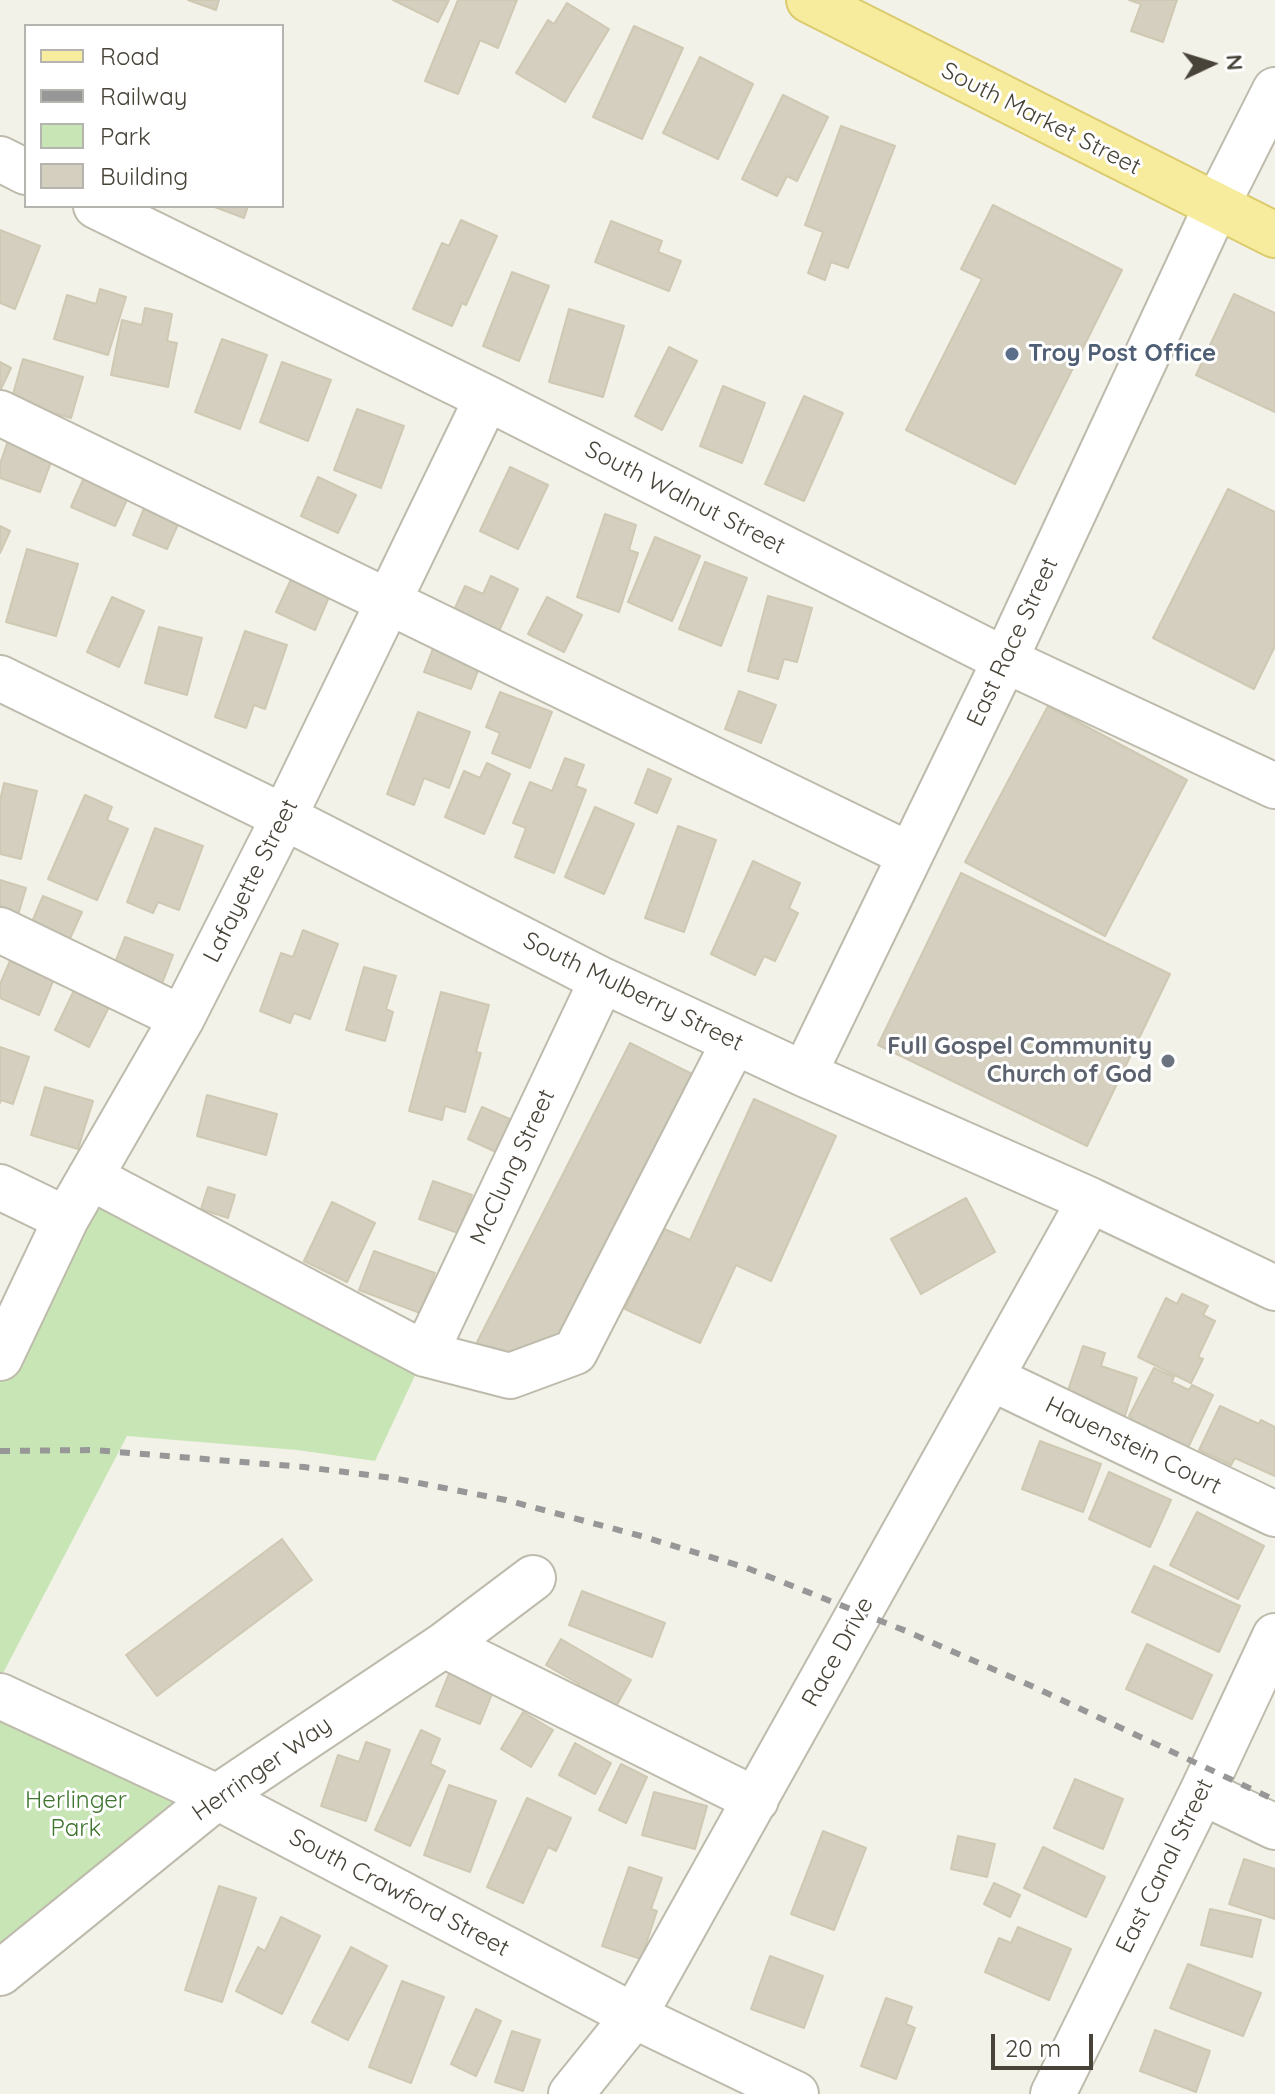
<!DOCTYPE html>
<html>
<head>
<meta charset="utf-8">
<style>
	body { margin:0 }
	#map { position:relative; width:1275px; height:2094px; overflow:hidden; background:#f3f2e9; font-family:Quicksand,sans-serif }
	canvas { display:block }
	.legend { position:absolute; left:24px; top:24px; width:260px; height:184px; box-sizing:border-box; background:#fff; border:2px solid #b5b4af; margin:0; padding:10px 14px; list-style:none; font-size:24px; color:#474338 }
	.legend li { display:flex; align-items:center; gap:16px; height:40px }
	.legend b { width:40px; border:2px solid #b5b4af }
	.north { position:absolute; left:1171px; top:24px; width:80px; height:80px; -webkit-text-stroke:6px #fff; paint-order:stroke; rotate:86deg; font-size:22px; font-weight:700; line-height:32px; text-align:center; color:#474338 }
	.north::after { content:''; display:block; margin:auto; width:28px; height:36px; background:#474338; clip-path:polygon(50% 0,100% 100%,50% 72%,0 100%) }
	.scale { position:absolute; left:991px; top:2034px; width:102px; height:36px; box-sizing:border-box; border:4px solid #474338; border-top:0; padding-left:10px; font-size:24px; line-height:28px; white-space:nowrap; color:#474338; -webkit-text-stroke:6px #fff; paint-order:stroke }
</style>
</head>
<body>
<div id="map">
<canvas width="1275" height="2094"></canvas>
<ul class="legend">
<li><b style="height:10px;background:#f7eb9e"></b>Road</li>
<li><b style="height:10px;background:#979797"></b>Railway</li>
<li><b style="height:22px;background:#c8e5b5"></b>Park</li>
<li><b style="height:22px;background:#d4cfbf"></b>Building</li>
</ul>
<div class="north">N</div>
<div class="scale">20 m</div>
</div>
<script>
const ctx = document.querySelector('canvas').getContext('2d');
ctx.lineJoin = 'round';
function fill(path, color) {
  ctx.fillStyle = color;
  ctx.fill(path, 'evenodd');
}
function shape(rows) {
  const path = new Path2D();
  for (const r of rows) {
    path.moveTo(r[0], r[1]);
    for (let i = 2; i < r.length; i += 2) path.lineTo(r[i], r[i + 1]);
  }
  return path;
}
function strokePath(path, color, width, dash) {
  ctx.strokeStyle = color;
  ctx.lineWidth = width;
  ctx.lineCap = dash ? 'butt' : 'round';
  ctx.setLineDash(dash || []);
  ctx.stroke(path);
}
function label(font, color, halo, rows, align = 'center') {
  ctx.font = font + ' Quicksand,sans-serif';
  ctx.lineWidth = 6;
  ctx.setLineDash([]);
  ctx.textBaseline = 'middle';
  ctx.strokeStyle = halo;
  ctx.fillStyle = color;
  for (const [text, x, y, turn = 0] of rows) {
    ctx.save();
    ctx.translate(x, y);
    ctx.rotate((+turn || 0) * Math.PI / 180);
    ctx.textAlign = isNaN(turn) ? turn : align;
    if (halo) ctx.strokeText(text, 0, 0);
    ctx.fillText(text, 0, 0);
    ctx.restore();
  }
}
const green = shape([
	[90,1177,425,1354,375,1461,297,1450,127,1436,0,1679,0,1358],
	[0,1696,217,1797,0,1973]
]);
const building = shape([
	[188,0,219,0,216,10,188,0],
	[393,0,449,0,438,22,393,0],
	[458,0,517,0,498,48,480,40,458,94,425,81,458,0],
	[1129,0,1177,0,1163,42,1131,31,1141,4,1129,0],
	[567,3,609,29,565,102,516,73,548,20,554,24,567,3],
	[634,26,683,48,642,139,593,117,634,26],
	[700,57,753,84,718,159,663,133,700,57],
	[783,95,828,117,797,181,787,176,777,196,742,179,783,95],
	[841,126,895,146,848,268,831,262,825,280,808,273,823,232,805,225,841,126],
	[993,205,1122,270,1015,484,906,430,982,279,961,269,993,205],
	[212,206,248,206,244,218,212,206],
	[461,220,497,236,466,305,462,303,452,326,413,309,442,243,449,246,461,220],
	[611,221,662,241,658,252,681,261,669,291,595,262,611,221],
	[0,230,40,246,15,309,0,303,0,230],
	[512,272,549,286,519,361,483,346,512,272],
	[100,289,126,297,108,355,54,339,67,295,96,304,100,289],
	[1234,294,1275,313,1275,412,1196,375,1234,294],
	[145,308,172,314,167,341,177,343,168,387,111,375,122,320,142,325,145,308],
	[569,309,624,326,603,397,549,382,569,309],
	[222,339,267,355,240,429,195,412,222,339],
	[669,347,697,361,662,430,635,416,669,347],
	[23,359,83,377,71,418,11,401,23,359],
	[0,362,11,368,0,391,0,362],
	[282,362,331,380,308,441,260,422,282,362],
	[723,386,765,403,742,463,700,446,723,386],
	[804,396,843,413,804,501,765,484,804,396],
	[357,409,404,426,381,488,334,470,357,409],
	[9,438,54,454,40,492,0,478,0,464,9,438],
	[510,467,548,485,518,549,480,531,510,467],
	[86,473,130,493,115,526,71,507,86,473],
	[318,477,356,495,338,533,301,516,318,477],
	[1228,489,1275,512,1275,646,1254,689,1153,638,1228,489],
	[145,506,180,520,167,549,133,535,145,506],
	[605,514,636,525,629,550,638,553,619,612,577,597,605,514],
	[0,526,10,531,0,553,0,526],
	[655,537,700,556,672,621,628,602,655,537],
	[27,549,78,564,56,636,6,622,27,549],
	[705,562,747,578,721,646,679,629,705,562],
	[294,573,332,590,315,630,276,612,294,573],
	[491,576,518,589,495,640,450,619,465,586,483,594,491,576],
	[768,596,812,608,797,662,784,659,778,679,748,671,768,596],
	[112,597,144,611,119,667,87,652,112,597],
	[547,597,582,615,564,652,528,634,547,597],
	[159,627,202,638,187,695,145,683,159,627],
	[245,631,287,645,265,709,254,705,246,728,215,717,245,631],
	[437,638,484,655,471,689,424,672,437,638],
	[739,691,776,705,761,743,725,729,739,691],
	[500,692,552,712,530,768,492,753,500,733,486,727,500,692],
	[1048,706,1187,780,1105,936,965,862,1048,706],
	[418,712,470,732,449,788,424,778,414,805,387,794,418,712],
	[565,758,584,765,576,786,586,790,554,873,515,857,526,828,513,823,530,782,552,791,565,758],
	[487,763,510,774,484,834,445,817,464,771,480,778,487,763],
	[648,769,671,779,657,813,635,803,648,769],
	[4,783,37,791,21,859,0,854,0,801,4,783],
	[85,795,112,807,107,820,128,829,97,900,48,879,85,795],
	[595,807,634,824,604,894,565,877,595,807],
	[678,826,716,840,684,932,645,918,678,826],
	[155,828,203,846,179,910,158,902,153,913,127,902,155,828],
	[753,861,800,883,789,908,798,913,775,961,764,956,755,975,711,954,753,861],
	[961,873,1170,974,1087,1146,878,1045,961,873],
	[0,880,26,888,15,925,0,920,0,880],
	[43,896,82,912,67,945,29,929,43,896],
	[303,930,338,944,310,1019,294,1013,290,1023,260,1011,281,953,293,957,303,930],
	[125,937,173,955,158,994,110,975,125,937],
	[10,961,54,979,39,1015,0,998,0,984,10,961],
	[364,967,396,976,386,1009,393,1012,385,1041,346,1030,364,967],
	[77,984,112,1001,89,1047,55,1030,77,984],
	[441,992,489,1005,476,1052,481,1053,465,1112,445,1106,442,1120,409,1111,441,992],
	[630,1043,692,1074,556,1344,506,1362,473,1350,630,1043],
	[0,1047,29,1057,13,1104,1,1100,0,1103,0,1047],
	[45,1087,93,1101,78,1149,31,1135,45,1087],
	[207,1095,277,1114,266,1155,197,1136,207,1095],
	[754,1099,836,1136,771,1281,736,1265,700,1343,625,1309,662,1228,690,1240,754,1099],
	[482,1107,512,1120,498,1153,468,1139,482,1107],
	[433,1181,472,1195,458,1233,419,1219,433,1181],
	[208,1187,235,1195,228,1218,201,1209,208,1187],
	[966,1198,995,1252,921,1294,891,1239,966,1198],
	[332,1202,375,1223,347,1282,304,1261,332,1202],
	[374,1251,435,1273,420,1313,359,1290,374,1251],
	[1182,1294,1208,1306,1203,1315,1215,1321,1198,1357,1203,1359,1191,1383,1138,1357,1166,1298,1177,1304,1182,1294],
	[1083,1346,1105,1353,1101,1366,1137,1378,1121,1428,1062,1408,1083,1346],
	[1154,1368,1174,1377,1172,1382,1189,1390,1192,1385,1213,1395,1185,1454,1164,1444,1168,1437,1148,1429,1146,1434,1128,1426,1132,1418,1129,1416,1154,1368],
	[1220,1406,1259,1424,1261,1420,1275,1427,1275,1476,1235,1458,1231,1465,1199,1450,1220,1406],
	[1040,1441,1101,1464,1083,1512,1022,1489,1040,1441],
	[1109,1472,1171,1500,1150,1547,1089,1519,1109,1472],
	[1197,1512,1264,1546,1238,1599,1170,1565,1197,1512],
	[282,1539,312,1580,157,1696,126,1655,282,1539],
	[1154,1566,1240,1606,1219,1652,1132,1612,1154,1566],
	[582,1591,665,1623,652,1657,569,1625,582,1591],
	[561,1639,631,1680,610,1717,572,1695,579,1684,546,1665,561,1639],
	[1147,1644,1212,1675,1192,1719,1126,1689,1147,1644],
	[450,1671,494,1689,480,1724,436,1706,450,1671],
	[523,1712,553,1730,531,1767,501,1749,523,1712],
	[421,1730,440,1739,430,1764,445,1771,410,1846,375,1830,421,1730],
	[366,1742,390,1750,366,1821,321,1806,338,1755,359,1762,366,1742],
	[575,1743,611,1763,595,1794,559,1775,575,1743],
	[621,1764,647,1777,626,1823,599,1810,621,1764],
	[1075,1779,1123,1799,1103,1849,1054,1828,1075,1779],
	[449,1785,496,1801,470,1872,424,1855,449,1785],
	[654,1792,707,1806,695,1849,642,1835,654,1792],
	[527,1798,571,1818,556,1851,548,1847,523,1903,487,1887,527,1798],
	[823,1831,866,1848,834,1930,791,1914,823,1831],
	[958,1836,995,1844,987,1877,951,1869,958,1836],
	[1043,1847,1105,1877,1086,1917,1024,1888,1043,1847],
	[1244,1859,1275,1869,1275,1919,1229,1904,1244,1859],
	[629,1867,662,1878,651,1909,657,1911,641,1959,602,1946,629,1867],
	[994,1883,1020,1895,1010,1917,984,1904,994,1883],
	[219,1886,256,1898,222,2002,185,1990,219,1886],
	[1210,1909,1261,1920,1252,1957,1201,1945,1210,1909],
	[281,1917,320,1936,282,2014,236,1991,258,1947,265,1951,281,1917],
	[1018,1927,1071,1949,1049,2000,985,1972,999,1938,1011,1943,1018,1927],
	[351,1947,387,1966,348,2040,312,2022,351,1947],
	[770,1956,823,1976,804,2028,751,2009,770,1956],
	[1188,1964,1261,1993,1243,2036,1170,2008,1188,1964],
	[402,1981,444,1997,411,2083,369,2067,402,1981],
	[886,1998,912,2007,906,2024,915,2028,896,2079,861,2066,886,1998],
	[476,2009,501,2021,476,2076,451,2064,476,2009],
	[1155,2030,1210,2051,1196,2092,1140,2071,1155,2030],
	[512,2031,540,2040,523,2091,495,2082,512,2031]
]);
const minor = shape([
	[0,159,26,172],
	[96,206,487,398,1005,660,1275,786],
	[0,413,910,855],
	[0,678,284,817,602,980,804,1074,1090,1200,1275,1288],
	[0,930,182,1018],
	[804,1074,1005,660,1216,207,1275,90],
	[90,1177,425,1354,510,1376,575,1352,734,1042],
	[0,1187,66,1219],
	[425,1354,602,980],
	[0,1358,66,1219,182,1018,284,817,487,398],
	[991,1378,1275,1514],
	[444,1645,756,1800],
	[0,1696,217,1797,634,2016,796,2094],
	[1202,1792,1275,1827],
	[0,1973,217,1797,444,1645,533,1578],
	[571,2094,634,2016,1090,1200],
	[1053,2094,1202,1792,1275,1636]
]);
const major = shape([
	[809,0,1275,235]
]);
const rail = shape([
	[0,1451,93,1450,304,1467,393,1478,506,1500,641,1536,747,1568,906,1631,1034,1687,1275,1800]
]);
const markers = [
	[1012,354,8,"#5c6f8a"],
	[1168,1061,8,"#6b7280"]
];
const streetNames = [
	["South Market Street",1041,119,27],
	["South Walnut Street",685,498,27],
	["East Race Street",1013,642,-65],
	["Lafayette Street",251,881,-63],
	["South Mulberry Street",633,992,26],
	["McClung Street",513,1167,-65],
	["Hauenstein Court",1133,1446,26],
	["Race Drive",838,1652,-61],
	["Herringer Way",262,1769,-35],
	["East Canal Street",1165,1866,-64],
	["South Crawford Street",399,1893,28]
];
const serviceNames = [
	["Troy Post Office",1028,354]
];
const worshipNames = [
	["Full Gospel Community",1152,1047],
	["Church of God",1152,1075]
];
const parkNames = [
	["Herlinger",76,1801],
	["Park",76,1829]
];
fill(green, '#c8e5b5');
fill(building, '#d4cfbf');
strokePath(building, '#cfc8b3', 2);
strokePath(minor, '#bebbac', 48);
strokePath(major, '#dccb6e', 48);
strokePath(minor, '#fff', 44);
strokePath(major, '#f7eb9e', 44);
strokePath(rail, '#979797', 6, [10, 10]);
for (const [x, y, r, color] of markers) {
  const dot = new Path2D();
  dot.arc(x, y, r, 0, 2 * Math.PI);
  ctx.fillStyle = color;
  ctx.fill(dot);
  strokePath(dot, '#fff', 3);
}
label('24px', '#474338', '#fff', streetNames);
label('bold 24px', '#4e5e75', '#fff', serviceNames, 'left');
label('bold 24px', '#5b616d', '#fff', worshipNames, 'right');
label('24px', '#3f752f', '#fff', parkNames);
</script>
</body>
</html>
